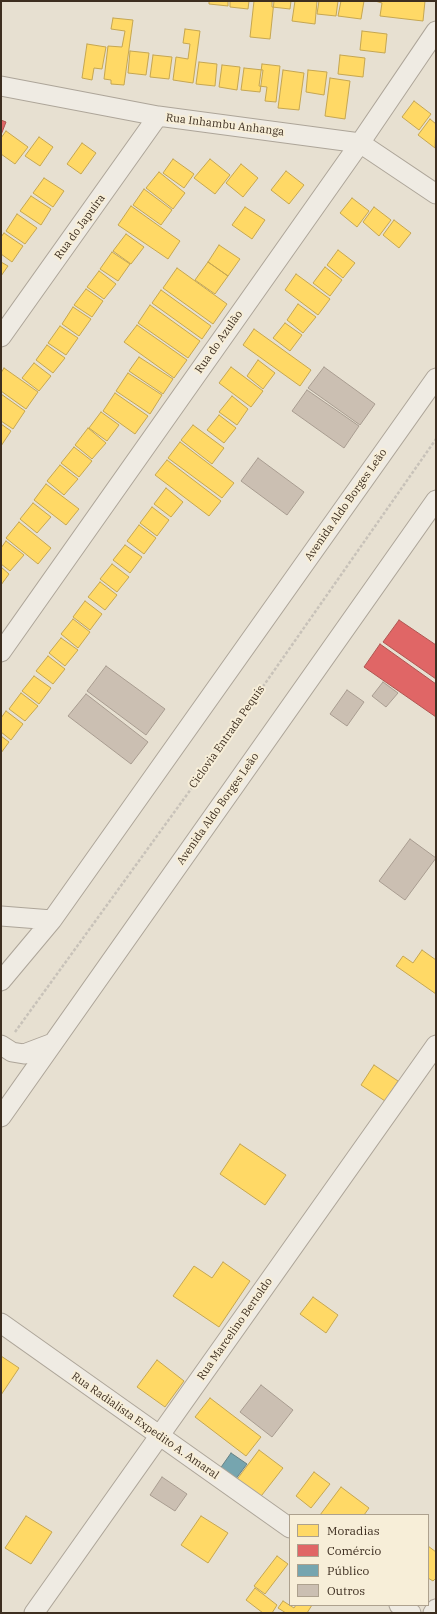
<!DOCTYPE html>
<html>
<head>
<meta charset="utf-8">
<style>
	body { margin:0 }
	#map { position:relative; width:437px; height:1614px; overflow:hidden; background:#e7e0d1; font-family:"IBM Plex Serif",serif }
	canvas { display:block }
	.frame { position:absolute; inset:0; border:2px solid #3d2e20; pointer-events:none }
	.legend { position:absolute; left:289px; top:1514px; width:140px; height:92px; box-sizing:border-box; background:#f7eed8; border:1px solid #ada18e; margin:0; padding:5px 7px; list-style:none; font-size:12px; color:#3d2e20 }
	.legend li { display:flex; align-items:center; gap:8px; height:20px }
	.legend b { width:20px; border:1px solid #ada18e }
</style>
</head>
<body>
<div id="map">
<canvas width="437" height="1614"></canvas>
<div class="frame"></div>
<ul class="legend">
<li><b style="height:11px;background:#ffd966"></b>Moradias</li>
<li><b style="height:11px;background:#e06666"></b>Comércio</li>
<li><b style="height:11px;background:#76a5af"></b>Público</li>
<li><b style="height:11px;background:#cbbfb2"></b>Outros</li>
</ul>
</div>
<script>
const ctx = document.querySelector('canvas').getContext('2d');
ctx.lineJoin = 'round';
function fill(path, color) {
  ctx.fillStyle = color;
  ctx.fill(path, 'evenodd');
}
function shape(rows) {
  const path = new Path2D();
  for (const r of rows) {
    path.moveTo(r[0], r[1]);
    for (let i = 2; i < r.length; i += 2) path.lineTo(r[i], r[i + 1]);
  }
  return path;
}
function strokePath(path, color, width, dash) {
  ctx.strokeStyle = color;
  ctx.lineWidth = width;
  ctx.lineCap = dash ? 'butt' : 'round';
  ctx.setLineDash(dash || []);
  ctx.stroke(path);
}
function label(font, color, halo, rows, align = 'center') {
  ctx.font = font + ' "IBM Plex Serif",serif';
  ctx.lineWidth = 4;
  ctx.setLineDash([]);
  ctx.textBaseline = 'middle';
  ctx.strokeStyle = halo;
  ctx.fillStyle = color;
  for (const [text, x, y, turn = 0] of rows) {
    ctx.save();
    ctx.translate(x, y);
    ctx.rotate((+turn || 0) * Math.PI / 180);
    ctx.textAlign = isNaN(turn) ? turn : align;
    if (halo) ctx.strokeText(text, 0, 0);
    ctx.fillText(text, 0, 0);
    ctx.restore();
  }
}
const homes = shape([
	[209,1,228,1,228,6,209,4,209,1],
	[230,1,249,1,248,9,230,7,230,1],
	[254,1,274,1,270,39,250,37,254,1],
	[272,1,291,1,290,9,272,7,272,1],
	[295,1,317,1,315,24,292,21,295,1],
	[319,1,338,1,336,16,317,14,319,1],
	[341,1,364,1,361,19,338,16,341,1],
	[375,1,425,1,423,21,380,16,382,3,375,1],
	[113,18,133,20,124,85,111,84,111,80,104,79,108,46,122,47,125,31,111,29,113,18],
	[185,29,200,31,193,83,173,80,176,57,188,59,190,44,183,43,185,29],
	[362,31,387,34,385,53,360,50,362,31],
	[87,44,106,47,102,69,94,68,92,80,82,78,87,44],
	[130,51,149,53,146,75,128,73,130,51],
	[153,55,172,57,169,79,150,77,153,55],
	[340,55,365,58,363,77,338,74,340,55],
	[199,62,217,64,215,86,196,84,199,62],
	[262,64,280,66,276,102,265,101,267,87,259,86,262,64],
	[222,65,240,67,237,90,219,87,222,65],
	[244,68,263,70,260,92,241,90,244,68],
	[283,70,304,73,299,110,278,108,283,70],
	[308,70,327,72,324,95,306,92,308,70],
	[330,78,350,81,345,119,325,116,330,78],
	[414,101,431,114,419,130,402,117,414,101],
	[430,119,436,124,435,148,418,135,430,119],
	[6,131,28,147,15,164,1,154,1,138,6,131],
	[39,137,53,147,40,166,25,156,39,137],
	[82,143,96,153,81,174,67,164,82,143],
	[173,159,194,174,184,188,163,173,173,159],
	[210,159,230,175,215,194,194,178,210,159],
	[241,164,258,178,243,197,226,183,241,164],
	[286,171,304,185,289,204,271,190,286,171],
	[159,172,185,193,173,209,146,188,159,172],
	[44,178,64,191,53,207,33,193,44,178],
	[144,189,172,210,161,225,133,205,144,189],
	[31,196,51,209,41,225,20,211,31,196],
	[352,198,369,211,357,227,340,213,352,198],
	[131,206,180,241,168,259,118,225,131,206],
	[245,207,265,220,252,239,232,225,245,207],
	[374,207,391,220,379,236,363,222,374,207],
	[17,214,37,228,25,244,6,231,17,214],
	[394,220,411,233,399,248,383,235,394,220],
	[4,233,23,246,12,262,1,254,1,237,4,233],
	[126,234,144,247,131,264,113,251,126,234],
	[219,245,240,259,228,276,208,262,219,245],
	[338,250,355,263,343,278,327,265,338,250],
	[112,252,130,264,118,281,100,269,112,252],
	[1,262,8,266,1,276,1,262],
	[208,262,228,276,215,294,195,280,208,262],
	[325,267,342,280,330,296,313,283,325,267],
	[177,268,227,304,213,324,163,288,177,268],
	[99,271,116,284,104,299,87,287,99,271],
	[296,274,330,299,318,315,285,290,296,274],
	[86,289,103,301,92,317,74,305,86,289],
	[161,290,211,326,202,339,152,303,161,290],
	[298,304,316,317,303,333,287,320,298,304],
	[150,305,200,341,188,358,138,323,150,305],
	[73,307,91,319,79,336,62,324,73,307],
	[285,323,302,335,290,351,273,338,285,323],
	[137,325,187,360,174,378,124,342,137,325],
	[60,326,78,338,66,355,48,343,60,326],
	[254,329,311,370,300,386,243,345,254,329],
	[47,345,65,358,53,373,36,360,47,345],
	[139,357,173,379,163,394,129,371,139,357],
	[258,360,275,373,263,389,247,376,258,360],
	[34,363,51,376,39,391,22,378,34,363],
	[231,367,263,391,251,407,219,383,231,367],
	[4,368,38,392,26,409,1,391,1,373,4,368],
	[128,373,162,395,150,414,116,391,128,373],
	[115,393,148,416,135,434,103,411,115,393],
	[1,394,25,411,13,429,1,421,1,394],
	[232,396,248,409,237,425,219,412,232,396],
	[101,412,119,425,107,441,89,428,101,412],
	[219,415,236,428,224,443,207,430,219,415],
	[1,424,11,431,1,446,1,424],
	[193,425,224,448,212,464,181,440,193,425],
	[88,428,106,443,92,459,75,445,88,428],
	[180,442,234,483,222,498,168,458,180,442],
	[74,447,92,461,79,477,61,463,74,447],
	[167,460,221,501,209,516,155,475,167,460],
	[60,465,78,479,64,495,47,481,60,465],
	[46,484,79,509,66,525,34,500,46,484],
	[166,488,183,502,171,517,154,504,166,488],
	[33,503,51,517,37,533,20,519,33,503],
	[152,507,169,520,157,536,140,523,152,507],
	[19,522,51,548,38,564,6,538,19,522],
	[139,525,156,538,144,554,127,541,139,525],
	[6,541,24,555,10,571,1,564,1,548,6,541],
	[125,545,142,557,130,573,113,560,125,545],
	[112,564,129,577,117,592,100,579,112,564],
	[1,567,9,574,1,585,1,567],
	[100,582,117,595,105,610,88,597,100,582],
	[85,601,102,614,90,630,73,617,85,601],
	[73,619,90,632,78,648,61,634,73,619],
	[61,638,78,650,65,666,49,653,61,638],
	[48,656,65,669,53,684,36,671,48,656],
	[34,676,51,688,39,704,22,691,34,676],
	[21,693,38,706,25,721,9,709,21,693],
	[6,711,23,724,11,740,1,732,1,718,6,711],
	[1,736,9,742,1,753,1,736],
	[422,950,436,960,436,994,396,966,403,956,413,963,422,950],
	[374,1065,398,1081,385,1101,361,1085,374,1065],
	[240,1144,286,1175,265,1205,220,1174,240,1144],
	[223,1262,250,1281,219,1327,173,1296,194,1266,212,1278,223,1262],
	[313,1297,338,1315,326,1333,300,1314,313,1297],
	[1,1356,19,1368,1,1395,1,1356],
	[157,1360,184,1381,165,1407,137,1387,157,1360],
	[210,1398,261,1437,246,1456,195,1417,210,1398],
	[259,1450,283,1468,258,1500,235,1482,259,1450],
	[314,1472,330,1484,311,1508,296,1496,314,1472],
	[341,1487,369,1508,364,1515,320,1515,341,1487],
	[26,1516,52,1532,31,1564,5,1548,26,1516],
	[201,1516,228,1533,208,1563,181,1545,201,1516],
	[428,1546,436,1552,436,1578,433,1581,428,1578,428,1546],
	[277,1556,288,1564,265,1594,254,1586,277,1556],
	[255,1588,277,1605,272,1613,263,1613,246,1600,255,1588],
	[283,1601,294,1608,296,1605,312,1605,307,1613,286,1613,278,1608,283,1601]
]);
const shops = shape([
	[1,120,6,122,1,135,1,120],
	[399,620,436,645,436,679,383,642,399,620],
	[380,644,436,684,436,717,364,667,380,644]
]);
const public = shape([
	[231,1453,247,1464,232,1484,217,1473,231,1453]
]);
const building = shape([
	[324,367,375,404,360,425,308,388,324,367],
	[307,390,359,426,344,448,292,411,307,390],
	[258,458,304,492,287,515,241,481,258,458],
	[106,666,165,709,146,735,87,691,106,666],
	[383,682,398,693,386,707,372,696,383,682],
	[347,690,364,702,347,726,330,714,347,690],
	[86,694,148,742,131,764,68,716,86,694],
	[410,839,436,858,405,900,379,881,410,839],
	[261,1385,293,1410,272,1437,240,1412,261,1385],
	[162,1477,187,1494,175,1511,150,1495,162,1477]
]);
const path = shape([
	[15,1032,199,778,436,439]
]);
const minor = shape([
	[1,86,158,116,360,143,436,194],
	[1,337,158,116],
	[1,652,360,143,436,31],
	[1,916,52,920],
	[1,981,52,920,436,378],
	[1,1045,12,1052,24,1054,53,1043],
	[1,1117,436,500],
	[1,1323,290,1528],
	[399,1605,411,1613],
	[34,1613,436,1045],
	[433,1613,436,1609]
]);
const streetNames = [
	["Rua Inhambu Anhanga",225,125,7],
	["Rua do Japuíra",80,227,-54],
	["Rua do Azulão",219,342,-55],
	["Avenida Aldo Borges Leão",346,505,-55],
	["Ciclovia Entrada Pequis",227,737,-55],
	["Avenida Aldo Borges Leão",218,809,-55],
	["Rua Marcelino Bertoldo",235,1329,-55],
	["Rua Radialista Expedito A. Amaral",145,1426,35]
];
fill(homes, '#ffd966');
strokePath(homes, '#c5a651', 1);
fill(shops, '#e06666');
strokePath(shops, '#af5551', 1);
fill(public, '#76a5af');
strokePath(public, '#658184', 1);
fill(building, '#cbbfb2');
strokePath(building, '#a89c90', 1);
strokePath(minor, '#ada599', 21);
strokePath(path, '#c8c2b9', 2.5, [3, 2]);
strokePath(minor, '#efebe3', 19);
label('11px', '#3d2e20', '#f7eed8', streetNames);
</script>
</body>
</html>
